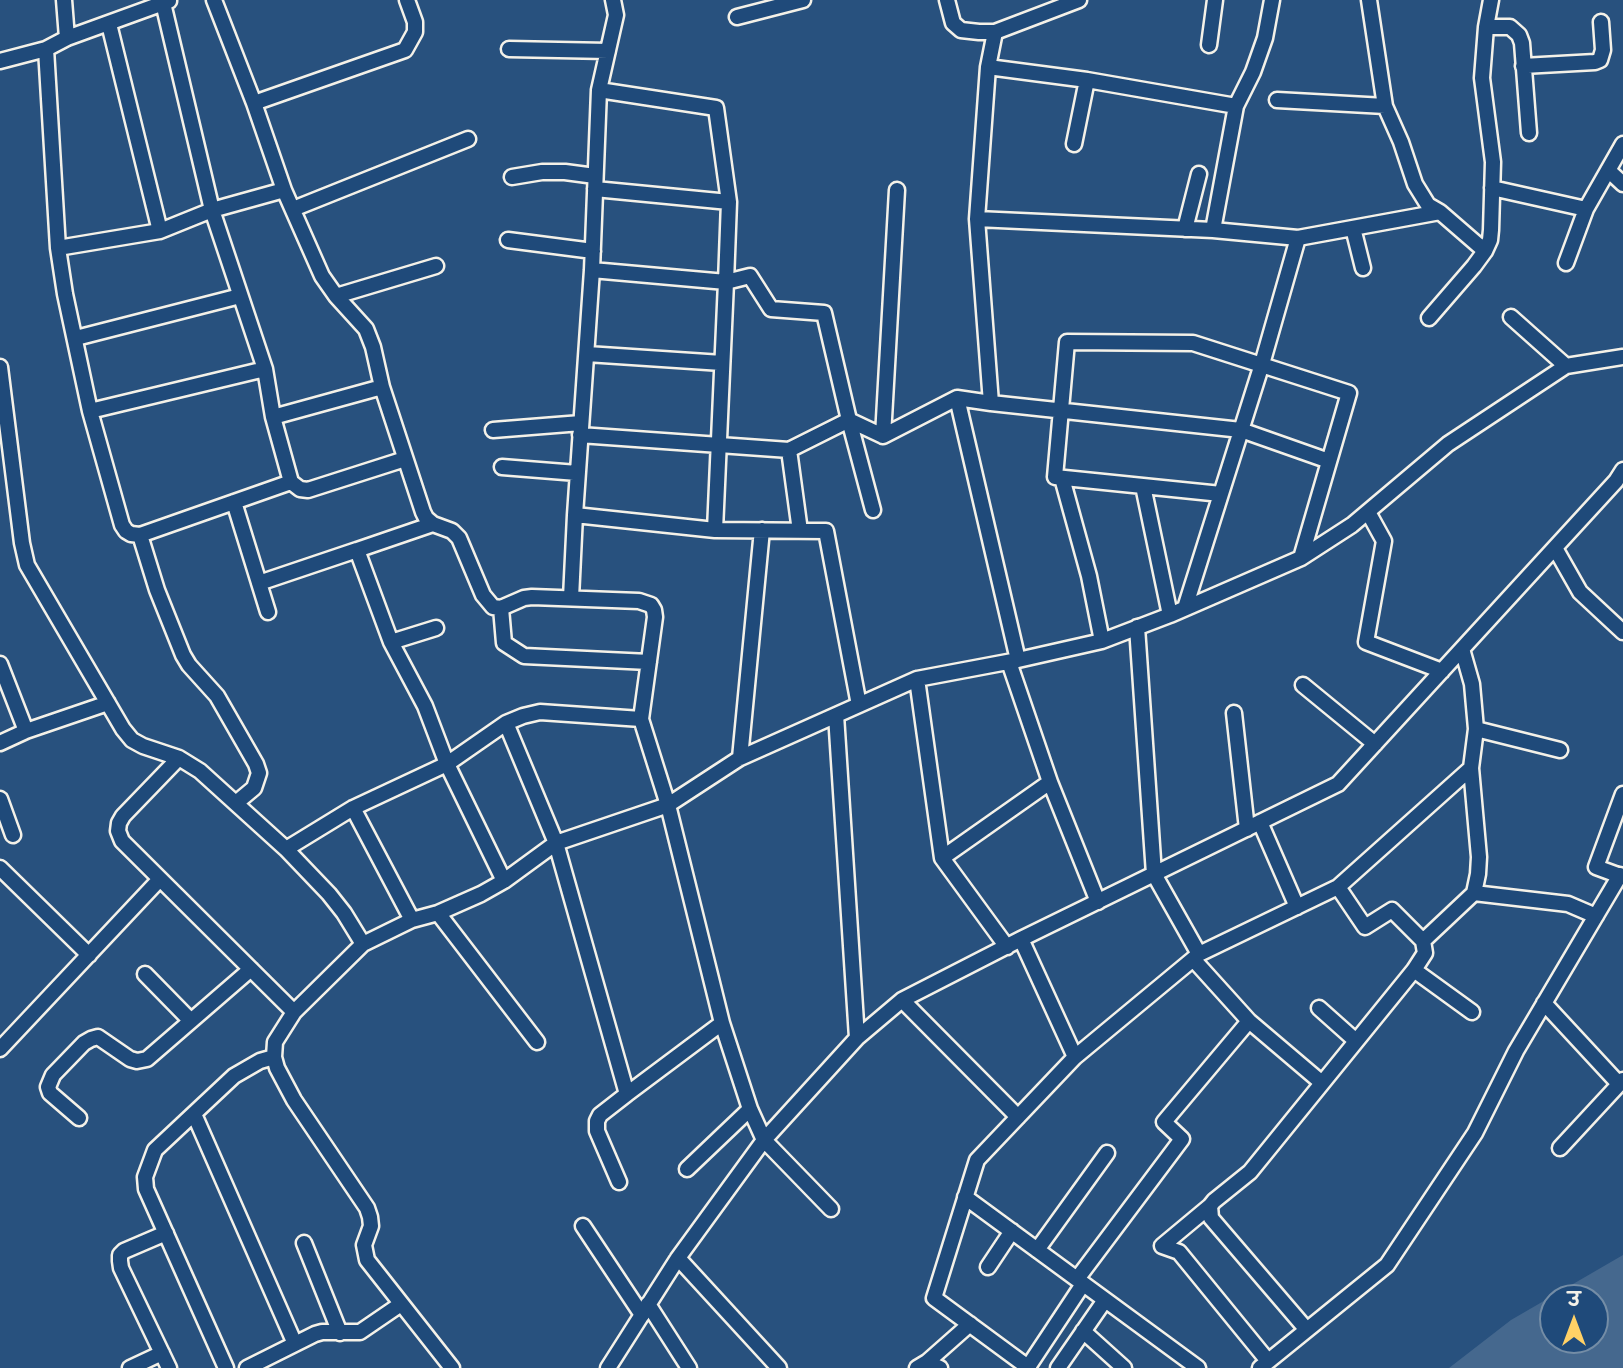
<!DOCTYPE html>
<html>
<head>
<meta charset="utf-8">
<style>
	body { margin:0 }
	#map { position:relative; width:1623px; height:1368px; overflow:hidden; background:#28517e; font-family:Pangolin,"Playpen Sans Deva",sans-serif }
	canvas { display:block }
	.north { position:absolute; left:1539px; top:1284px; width:70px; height:70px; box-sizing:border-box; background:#1f4a7a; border:2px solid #748da6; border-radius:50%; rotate:0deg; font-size:19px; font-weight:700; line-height:28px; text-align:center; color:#f4f1e8 }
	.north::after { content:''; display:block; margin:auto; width:24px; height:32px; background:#ffd166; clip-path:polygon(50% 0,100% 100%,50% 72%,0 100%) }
</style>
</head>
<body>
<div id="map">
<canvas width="1623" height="1368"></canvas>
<div class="north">उ</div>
</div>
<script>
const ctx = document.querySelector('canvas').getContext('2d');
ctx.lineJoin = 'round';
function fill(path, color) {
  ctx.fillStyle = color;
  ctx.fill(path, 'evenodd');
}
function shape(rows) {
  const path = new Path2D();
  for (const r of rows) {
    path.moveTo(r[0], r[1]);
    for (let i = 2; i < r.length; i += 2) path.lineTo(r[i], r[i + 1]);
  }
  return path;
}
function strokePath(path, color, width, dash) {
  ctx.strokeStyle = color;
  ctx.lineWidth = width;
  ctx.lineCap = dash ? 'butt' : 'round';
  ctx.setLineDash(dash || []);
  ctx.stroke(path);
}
const green = shape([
	[1623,1255,1623,1368,1449,1368,1511,1320],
	[1553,1298,1595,1298,1595,1340,1553,1340]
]);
const minor = shape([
	[64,0,67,38],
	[214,0,254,103,284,190,322,276,336,296,366,329,373,347,382,387,423,512,426,518,433,524,452,531,459,538,483,595,493,607,501,608,524,598,532,597,639,601,651,605,654,610,655,617,641,719,668,805,722,1023,750,1109,764,1140,831,1209],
	[613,0,616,15,599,90,592,270,575,515,715,530,826,531,859,705],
	[947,0,953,23,961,30,979,32,995,32,1079,0],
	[1369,0,1385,106,1401,142,1415,184,1428,205,1440,212],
	[163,3,212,210,265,369,273,417,291,482,300,489,308,490,405,459],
	[737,17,803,0],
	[109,24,160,231],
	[1486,27,1510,27,1519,35,1522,43,1529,133],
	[995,32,988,67,977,219,991,403,957,398,1018,660],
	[1209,45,1215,0],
	[46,49,58,248,65,294,90,411,265,369],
	[509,49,608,51],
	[0,61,46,49,67,38,169,1],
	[1523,66,1595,62,1600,60,1603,50,1601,22],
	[988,67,1087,80,1236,106],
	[599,90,716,108,729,202],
	[1277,100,1385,106],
	[254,103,405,50,415,32,415,22,407,0],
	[1074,144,1087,80],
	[1608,170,1623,184],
	[512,177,542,172,565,172,595,176],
	[1492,188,1586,209],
	[595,189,729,202,726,282,750,276,771,309,824,313,849,420,789,450],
	[293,209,468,139],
	[977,219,1213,230,1298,238,1440,212,1485,251,1490,240,1491,230,1493,162,1482,78,1486,27,1491,0],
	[1353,228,1363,268],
	[1185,229,1199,174],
	[1213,230,1236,106,1253,72,1265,38,1272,0],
	[508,240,593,251],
	[58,248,160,231,212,210,284,190],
	[1566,263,1586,209,1623,144],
	[592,270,726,282,715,530],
	[336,296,436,266],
	[1511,317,1566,366],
	[1429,318,1474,266,1485,251],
	[76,338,240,296],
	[587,354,722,363],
	[0,367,22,543,27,565,123,729,132,740,143,746,179,758,200,771,286,849,353,808,447,764,506,723,523,716,540,712,641,719],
	[991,403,1241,430,1329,461],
	[90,411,122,525,126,531,131,534,140,535,291,482],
	[273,417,382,387],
	[493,430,581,423],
	[580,435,789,450,800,531],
	[883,436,897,190],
	[502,467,577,473],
	[1062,478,1089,576,1102,641],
	[1143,486,1170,615],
	[1221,494,1055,477,1067,342,1193,343,1349,393,1301,558],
	[234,502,268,612],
	[873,510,849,420,883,436,957,398],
	[1368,512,1384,541,1366,642,1442,671],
	[433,524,357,550,391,642,425,706,447,764,504,881],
	[140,535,157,590,183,655,189,665,217,696,256,764,259,773,254,788,236,803],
	[1555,548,1580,592,1623,632],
	[259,583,357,550],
	[571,598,575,515],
	[501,608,504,643,524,656,649,662],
	[1185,608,1262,364,1298,238],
	[1137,627,1154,874,1199,954,1338,887,1471,768,1476,729,1472,684,1462,649],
	[391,642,436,628],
	[1009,662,1050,782],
	[0,664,26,731],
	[917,679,942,858,1050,782,1098,902],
	[1303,685,1375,744],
	[1234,713,1247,829],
	[836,715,857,1038],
	[506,723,556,843,627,1094,722,1023],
	[1476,729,1560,750],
	[0,743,26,731,108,703],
	[179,758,123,816,119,823,118,831,122,841,294,1012],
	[740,758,762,530],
	[1623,794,1596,867,1623,877],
	[0,799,13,835],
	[353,808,412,920],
	[1260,822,1297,907],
	[286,849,329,894,344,913,363,944],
	[942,858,1007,947],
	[0,868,89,955],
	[1338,887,1365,927,1392,910,1423,941,1474,893,1478,874,1479,857,1471,768],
	[1474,893,1568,904,1596,916],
	[438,913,537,1042],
	[1021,939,1075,1057,1198,955],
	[1414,970,1472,1012],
	[145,974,191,1021],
	[902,1000,1018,1117],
	[1544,1003,1619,1084],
	[1319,1008,1356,1041],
	[1249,1021,1322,1083],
	[0,1049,160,879],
	[194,1114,295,1344],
	[79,1118,50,1093,48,1087,53,1075,84,1043,91,1039,98,1037,130,1059,137,1061,147,1059,251,969],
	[1560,1148,1623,1080],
	[687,1169,750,1109],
	[619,1182,597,1131,597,1121,600,1115,627,1094],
	[965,1197,1198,1368],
	[1210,1206,1162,1246,1179,1252,1268,1361],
	[583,1226,642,1315],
	[166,1233,124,1251,120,1255,120,1261,121,1268,169,1368],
	[304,1243,340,1333],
	[1037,1250,1107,1153],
	[678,1258,779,1368],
	[988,1267,1012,1231],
	[1077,1279,1182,1139,1164,1122,1249,1021,1193,959],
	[648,1304,689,1368],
	[1307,1330,1211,1218,1210,1206,1214,1201,1250,1172,1414,970,1425,953,1423,941],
	[1083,1331,1124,1368],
	[927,1362,970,1324],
	[1028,1367,1083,1284],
	[130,1368,162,1353],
	[226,1368,146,1189,145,1177,155,1150,234,1076,260,1061,274,1057],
	[247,1368,315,1334,322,1332,360,1332,401,1304],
	[452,1368,367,1260,364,1245,371,1226,370,1217,367,1208,294,1100,277,1068,274,1057,275,1042,294,1012,363,944,412,920,438,913,481,894,504,881,556,843,668,805,740,758,917,679,1018,660,1102,641,1170,615,1301,558,1352,525,1448,444,1566,366,1623,357],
	[608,1368,678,1258,764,1140,857,1038,902,1000,1021,939,1338,784,1616,481,1623,470],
	[917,1368,927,1362,940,1368],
	[1029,1368,934,1298,977,1160,1075,1057],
	[1058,1368,1105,1300],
	[1260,1368,1387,1265,1475,1133,1516,1051,1620,875]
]);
fill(green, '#45688e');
strokePath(minor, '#f4f1e8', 19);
strokePath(minor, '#1f4a7a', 14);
</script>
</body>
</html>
